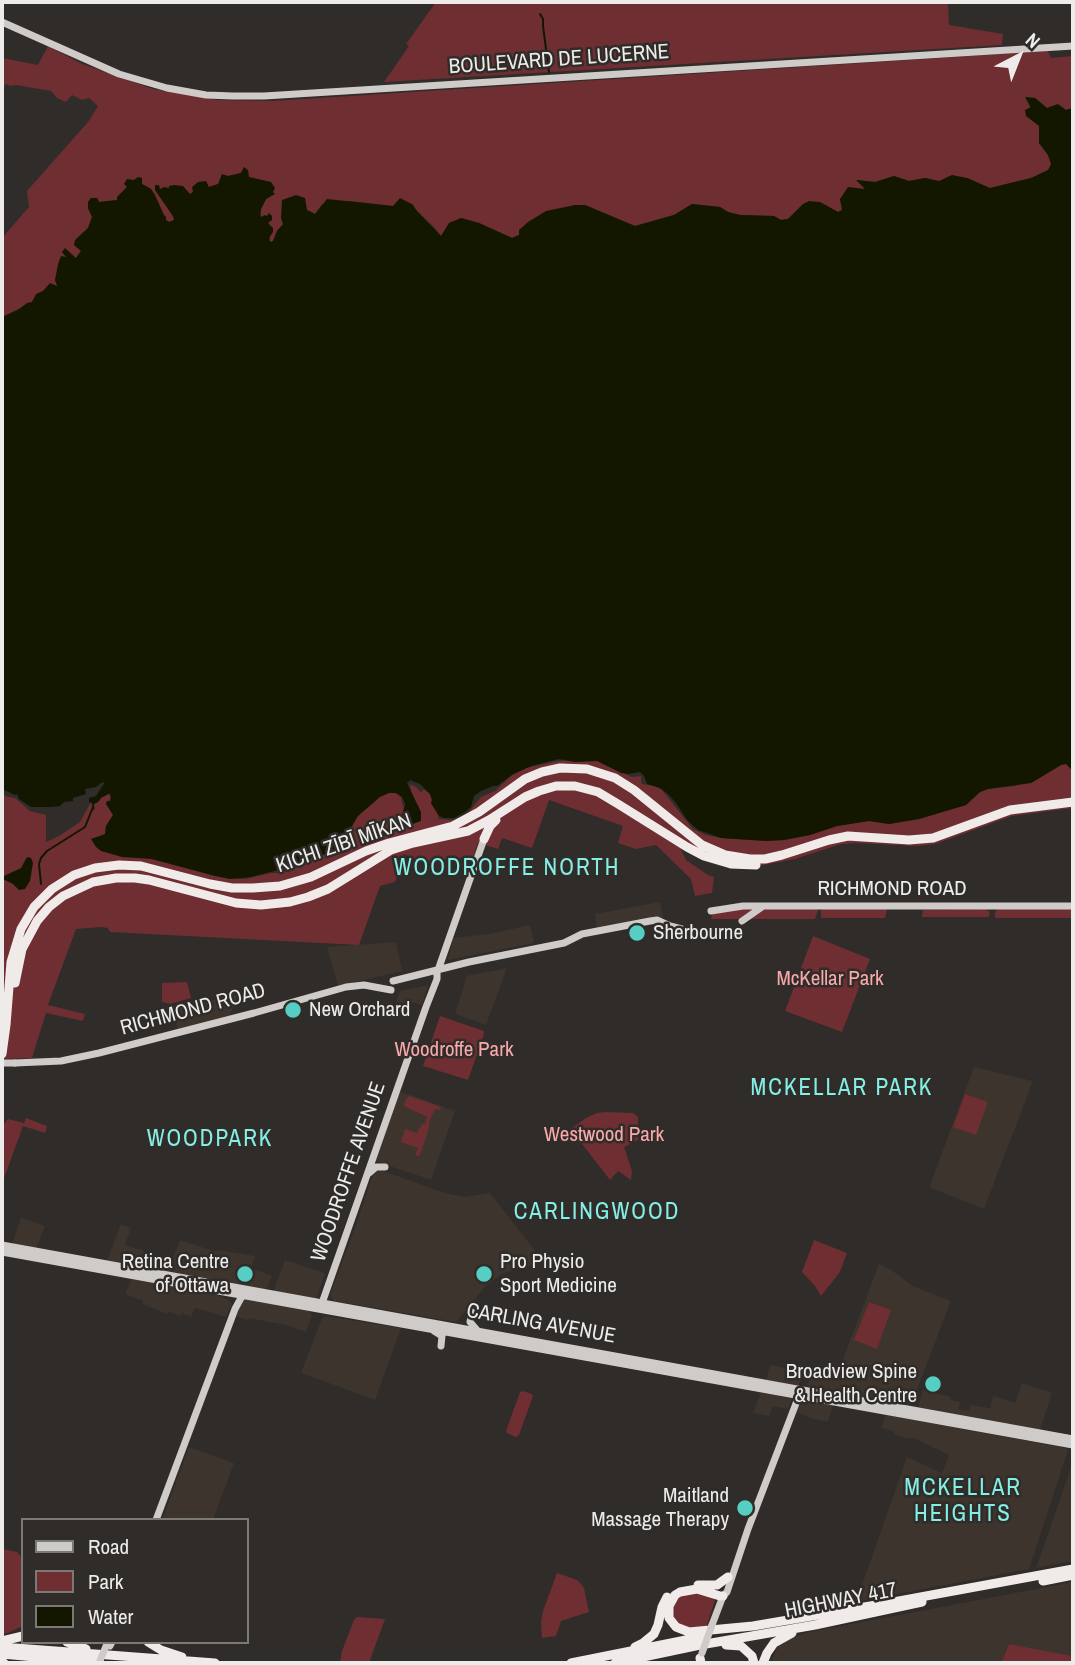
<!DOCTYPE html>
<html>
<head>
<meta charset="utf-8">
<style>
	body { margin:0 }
	#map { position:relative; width:1075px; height:1665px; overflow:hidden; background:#2f2c29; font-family:"Archivo Narrow",sans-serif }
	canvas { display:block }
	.frame { position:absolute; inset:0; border:4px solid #edecea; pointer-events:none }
	.legend { position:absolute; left:21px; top:1518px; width:228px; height:126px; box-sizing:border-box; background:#2f2c29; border:2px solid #7b7976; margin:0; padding:9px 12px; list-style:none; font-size:21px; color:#edecea }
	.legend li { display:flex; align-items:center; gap:14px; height:35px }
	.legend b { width:35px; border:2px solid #7b7976 }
	.north { position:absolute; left:984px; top:21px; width:70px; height:70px; -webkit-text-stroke:5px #2f2c29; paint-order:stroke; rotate:42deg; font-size:19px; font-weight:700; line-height:28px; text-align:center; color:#edecea }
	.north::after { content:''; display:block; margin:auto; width:24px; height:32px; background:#edecea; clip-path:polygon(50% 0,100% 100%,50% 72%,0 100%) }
</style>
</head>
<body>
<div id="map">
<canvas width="1075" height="1665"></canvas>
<div class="frame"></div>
<ul class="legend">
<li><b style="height:9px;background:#cfcbc9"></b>Road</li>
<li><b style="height:19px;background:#6f2e32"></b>Park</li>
<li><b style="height:19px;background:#141700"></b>Water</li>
</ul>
<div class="north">N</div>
</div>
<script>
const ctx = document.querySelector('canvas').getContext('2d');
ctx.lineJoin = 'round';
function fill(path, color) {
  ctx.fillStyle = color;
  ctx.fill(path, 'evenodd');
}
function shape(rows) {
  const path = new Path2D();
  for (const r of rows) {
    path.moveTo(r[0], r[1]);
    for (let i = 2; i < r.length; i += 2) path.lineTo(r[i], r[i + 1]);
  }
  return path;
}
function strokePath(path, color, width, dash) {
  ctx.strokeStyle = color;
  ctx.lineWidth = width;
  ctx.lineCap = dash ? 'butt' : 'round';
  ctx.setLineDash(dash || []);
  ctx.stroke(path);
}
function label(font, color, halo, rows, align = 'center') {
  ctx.font = font + ' "Archivo Narrow",sans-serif';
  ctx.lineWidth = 5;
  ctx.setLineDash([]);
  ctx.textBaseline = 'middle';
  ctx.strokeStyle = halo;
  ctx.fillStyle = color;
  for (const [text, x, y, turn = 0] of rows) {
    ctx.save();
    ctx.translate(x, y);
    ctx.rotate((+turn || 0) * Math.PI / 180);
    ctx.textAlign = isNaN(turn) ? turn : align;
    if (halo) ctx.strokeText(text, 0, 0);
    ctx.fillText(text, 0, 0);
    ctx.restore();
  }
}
const built = shape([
	[660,902,663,917,597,930,595,914],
	[530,925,534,943,448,960,453,938,489,934],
	[396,942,402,971,338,986,327,947],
	[507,968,486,1025,455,1014,466,979,466,976],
	[428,985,422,1005,412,1002,405,1019,392,1014,400,991],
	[238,994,230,1015,178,1030,173,1010],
	[974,1067,1033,1081,984,1209,931,1188,930,1185],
	[399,1091,455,1111,431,1180,375,1161],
	[375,1168,445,1193,464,1197,490,1193,537,1253,538,1264,503,1273,485,1287,456,1322,334,1301,330,1295,357,1222],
	[21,1217,45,1226,36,1248,12,1244],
	[121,1224,131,1228,125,1245,172,1260,180,1240,214,1251,217,1250,255,1256,251,1268,272,1276,266,1290,107,1261],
	[285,1260,325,1273,316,1299,273,1292],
	[879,1264,890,1269,913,1286,951,1301,911,1405,810,1388,807,1384,813,1372,836,1378],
	[132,1278,217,1295,229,1300,232,1304,226,1317,195,1308,191,1317,182,1313,180,1316,169,1311,167,1314,142,1304,143,1301,125,1294],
	[243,1298,310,1311,312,1316,306,1332,286,1325,249,1318,248,1320,236,1316],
	[325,1316,401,1328,375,1400,301,1373,322,1318],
	[770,1365,805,1372,798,1386,766,1380],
	[1022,1383,1052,1393,1040,1430,918,1407,923,1390,951,1397,951,1400,960,1402,959,1409,969,1411,971,1405,990,1408,993,1396,1015,1403],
	[761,1392,792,1398,788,1409,773,1406,769,1416,753,1413],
	[804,1399,833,1405,828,1422,813,1419,797,1412,801,1402],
	[886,1415,1066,1448,1068,1450,1029,1569,856,1602,907,1457,942,1473,949,1455,914,1438,904,1438,894,1434,894,1431,881,1428],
	[189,1447,234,1463,213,1520,162,1520],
	[1073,1461,1073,1561,1036,1568,1057,1508],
	[1073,1582,1073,1656,1009,1644,1001,1663,770,1663,779,1644,804,1633]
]);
const green = shape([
	[436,2,948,2,949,25,1003,34,1002,45,384,82,409,46,406,44],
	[48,46,80,63,153,89,218,100,272,101,1048,51,1051,58,1073,56,1073,108,1066,110,1052,106,1047,108,1035,98,1025,97,1039,126,1039,143,1048,155,1052,165,1049,170,1031,178,990,188,967,178,939,181,925,178,909,181,894,176,875,182,857,180,866,190,840,199,843,209,838,212,820,202,803,204,788,219,781,220,774,216,740,215,728,212,720,207,692,204,674,215,635,226,585,205,512,238,479,223,461,218,441,236,435,228,417,211,412,204,393,206,351,201,322,204,315,214,307,210,284,224,277,231,273,241,270,242,270,235,267,216,261,217,261,209,266,199,274,194,249,177,244,167,241,173,228,176,218,184,189,194,170,189,155,190,173,216,175,220,169,222,166,220,151,189,142,184,127,187,117,197,118,200,99,202,97,198,91,198,88,202,88,208,92,217,88,228,80,237,81,251,76,258,66,258,57,287,43,291,32,302,2,317,2,238,29,207,27,191,88,122,98,106,89,98,82,100,72,95,66,102,57,98,51,91,16,85,10,86,6,84,2,90,2,58,38,65],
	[597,760,632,777,641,776,641,781,642,784,655,786,662,790,693,829,706,835,721,838,766,841,784,840,810,835,837,826,869,821,889,824,919,819,966,805,980,792,988,789,1015,786,1026,782,1031,783,1061,765,1066,763,1073,771,1073,808,1012,816,935,844,917,846,857,843,841,844,795,859,758,866,682,847,681,850,686,860,708,875,714,877,712,893,695,896,691,879,656,845,636,849,618,843,623,826,549,800,532,848,502,838,498,849,478,843,473,857,426,861,420,861,404,854,395,882,380,886,359,945,110,932,108,928,101,927,76,929,48,1005,85,1014,83,1021,46,1013,32,1058,2,1059,2,792,5,796,15,798,30,811,46,815,46,842,59,836,80,822,91,802,93,810,95,810,94,804,98,802,101,798,109,794,111,799,106,803,113,815,106,826,105,834,101,837,147,858,226,878,245,879,271,873,282,873,313,858,322,856,334,850,341,844,353,821,369,801,384,794,394,792,401,797,403,807,405,804,402,797,411,791,410,784,416,787,422,793,423,789,430,794,432,800,431,803,439,816,438,819,453,820,467,814,481,797,495,791,514,773,526,768,558,761],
	[733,909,816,909,818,910,815,919,711,919,713,912],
	[823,909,887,909,885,918,821,918,821,910],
	[985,909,990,912,989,917,922,917,923,910],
	[998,909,1073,909,1073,918,995,918,995,912],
	[813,936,870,959,842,1032,785,1011],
	[187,982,191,998,170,1004,162,1002,162,983],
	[440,1016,484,1031,484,1034,468,1080,423,1066],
	[965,1094,988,1102,976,1135,953,1127],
	[409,1096,441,1107,440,1110,435,1109,429,1122,429,1128,420,1155,418,1156,415,1155,418,1148,401,1142,405,1129,417,1133,422,1124,425,1124,427,1117,404,1106,406,1099],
	[605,1112,633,1113,638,1117,638,1140,624,1147,632,1171,631,1180,618,1171,610,1180,572,1131,572,1128,586,1118,597,1113],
	[26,1118,47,1126,45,1133,23,1126,2,1184,2,1126,8,1119,24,1123],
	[814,1240,847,1253,840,1272,821,1296,815,1286,802,1272],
	[869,1302,891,1310,877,1349,854,1340],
	[523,1391,532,1394,533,1396,519,1435,516,1437,507,1433,506,1431,520,1392],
	[2,1549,17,1552,23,1559,23,1626,8,1633,2,1634],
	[557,1573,577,1580,581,1584,584,1588,589,1612,561,1621,556,1636,542,1638,541,1622,543,1611],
	[696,1592,713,1597,715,1600,706,1628,688,1628,676,1622,672,1613,673,1603,677,1597],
	[357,1617,385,1619,369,1663,340,1663,342,1651,354,1620],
	[1009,1644,1073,1656,1073,1663,1001,1663]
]);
const water = shape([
	[1025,97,1035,98,1047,108,1058,104,1066,110,1073,108,1073,771,1066,764,1061,765,1031,783,988,789,980,792,966,805,919,819,889,824,869,821,837,826,810,835,784,840,766,841,721,838,698,830,687,820,676,803,668,794,660,788,647,784,644,776,640,772,628,774,621,773,597,761,575,762,559,759,531,766,512,775,497,786,493,786,481,791,474,796,471,807,465,812,454,818,444,818,439,816,431,803,432,800,430,794,420,784,410,780,407,783,421,812,421,821,402,828,400,823,405,804,402,797,396,793,389,793,380,797,358,816,338,850,295,863,290,867,251,877,230,879,215,876,152,859,122,857,101,851,96,847,91,839,105,834,106,826,113,815,106,804,107,801,110,801,111,797,110,794,108,794,101,798,98,802,94,804,94,811,92,803,89,802,89,798,96,796,105,782,101,783,96,787,85,789,86,794,73,798,73,801,64,802,60,806,52,807,31,807,19,799,17,794,15,795,2,789,2,317,18,310,27,303,32,302,36,294,43,291,50,283,57,286,55,280,58,264,61,256,66,257,62,252,65,248,76,258,81,251,74,245,75,240,88,228,92,217,88,208,88,202,91,198,97,198,99,202,117,200,117,197,127,187,124,184,127,179,134,180,138,177,142,178,142,184,151,189,155,195,164,215,166,217,166,220,169,222,174,220,173,216,155,190,155,185,159,185,160,189,164,187,169,188,169,186,174,185,183,186,190,194,193,192,192,187,198,182,206,181,209,187,218,184,222,174,228,176,241,173,244,167,248,170,249,177,271,182,275,188,273,192,275,194,266,199,261,209,260,214,261,217,265,215,267,216,269,213,272,216,272,220,268,223,273,228,273,232,269,238,270,242,273,241,277,231,283,224,281,218,282,200,296,195,305,198,307,210,315,214,327,199,393,206,400,198,412,204,417,211,441,236,449,223,461,218,479,223,512,238,519,235,519,230,528,222,546,211,575,205,585,205,635,226,674,215,692,204,720,207,728,212,740,215,774,216,781,220,788,219,803,204,809,201,820,202,838,212,842,210,840,199,848,187,865,189,856,180,875,182,894,176,909,181,925,178,939,181,952,175,967,178,990,188,1031,178,1048,170,1051,164,1048,155,1039,143,1039,126,1026,116,1025,110,1031,107],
	[27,857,31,858,33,863,30,881,25,889,19,890,13,884,3,879,4,876,21,868]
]);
const stream = shape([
	[540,14,543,19,543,26,549,72],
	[41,884,39,864,41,858,47,851,85,827,93,807]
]);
const major = shape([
	[2,22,119,74,167,88,206,95,233,96,264,96,1073,46],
	[711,911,743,906,1073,906],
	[742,921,762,907],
	[437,973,484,839],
	[393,981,469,962,564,943,582,934,650,921,657,920,670,926,682,929],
	[15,1063,61,1061,99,1053,254,1013,346,987,364,985,391,990],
	[369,1173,376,1167,385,1167],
	[2,1245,1073,1439],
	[2,1252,1073,1445],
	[321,1306,426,1007,437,979,437,973],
	[472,1312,470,1322,477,1330],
	[434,1331,442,1336,441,1346],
	[156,1520,235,1309,241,1298,241,1292],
	[712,1625,723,1596,727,1592,748,1529,800,1393],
	[110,1646,112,1642]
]);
const highway = shape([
	[484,839,490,826,496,820],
	[15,983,22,949,37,921,49,907,63,896,93,882,116,878,135,878,149,880,236,903,261,905,290,902,308,897,328,889,391,850,413,843,468,831,489,820,525,797,539,791,556,786,575,786,598,792,618,804,687,847,704,856,731,864,756,865],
	[2,1054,6,1025,11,962,21,929,34,907,52,889,74,875,95,868,119,865,141,866,210,884,232,888,253,888,280,886,311,877,366,851,389,843,453,826,479,812,525,779,542,772,560,768,587,769,615,778,634,790,702,845,725,855,750,859,765,859,782,855,829,840,848,836,909,840,933,838,1010,810,1073,802],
	[1043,1581,1073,1575],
	[698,1585,717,1585,728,1577],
	[723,1596,720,1596,697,1589,680,1592,675,1595,669,1606,669,1618,676,1627,689,1632,753,1626,888,1603,1073,1569],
	[2,1641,23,1636],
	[67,1642,86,1649],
	[148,1642,161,1650,182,1657],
	[726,1645,741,1646,752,1656,754,1663],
	[2,1647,215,1663],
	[635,1647,643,1643,654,1634,658,1625,662,1607,667,1597],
	[2,1654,100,1663],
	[700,1658,701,1663],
	[2,1662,4,1663],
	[571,1663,706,1636],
	[615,1663,700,1645,815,1625,922,1602],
	[763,1663,767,1653,774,1643,792,1633]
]);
const majorBridge = shape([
	[2,1063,15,1063],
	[702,1653,712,1625],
	[99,1663,106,1646]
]);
const markers = [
	[637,933,9,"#56cec4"],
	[293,1010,9,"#56cec4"],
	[245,1274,9,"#56cec4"],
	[484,1274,9,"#56cec4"],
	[933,1384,9,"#56cec4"],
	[745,1508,9,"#56cec4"]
];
const streetNames = [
	["BOULEVARD DE LUCERNE",559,60,-4],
	["KICHI ZĪBĪ MĪKAN",344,844,-19],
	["RICHMOND ROAD",892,889],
	["RICHMOND ROAD",193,1010,-15],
	["WOODROFFE AVENUE",349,1172,-71],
	["CARLING AVENUE",541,1324,10],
	["HIGHWAY 417",841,1601,-11]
];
const poiNames = [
	["Sherbourne",653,933],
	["New Orchard",309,1010],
	["Retina Centre",229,1262,"right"],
	["of Ottawa",229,1286,"right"],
	["Pro Physio",500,1262],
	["Sport Medicine",500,1286],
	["Broadview Spine",917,1372,"right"],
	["& Health Centre",917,1396,"right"],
	["Maitland",729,1496,"right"],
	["Massage Therapy",729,1520,"right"]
];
const parkNames = [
	["McKellar Park",830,979],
	["Woodroffe Park",454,1050],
	["Westwood Park",604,1135]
];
const neighbourhoodNames = [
	["WOODROFFE NORTH",507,869],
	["MCKELLAR PARK",842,1089],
	["WOODPARK",210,1140],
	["CARLINGWOOD",597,1213],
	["MCKELLAR",963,1489],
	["HEIGHTS",963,1515]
];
fill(built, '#3c342d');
fill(green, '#6f2e32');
fill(water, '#141700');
strokePath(stream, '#141700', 2);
strokePath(major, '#cfcbc9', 7);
strokePath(highway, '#f0eae8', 9);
strokePath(majorBridge, '#cfcbc9', 7);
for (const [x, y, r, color] of markers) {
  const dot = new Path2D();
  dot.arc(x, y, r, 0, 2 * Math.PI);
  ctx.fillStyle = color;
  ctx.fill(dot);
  strokePath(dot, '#2f2c29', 2.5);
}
label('21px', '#edecea', '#2f2c29', streetNames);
label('21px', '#edecea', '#2f2c29', poiNames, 'left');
label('21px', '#f9a9ab', '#2f2c29', parkNames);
ctx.letterSpacing = '2px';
label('23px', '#85efe5', '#2f2c29', neighbourhoodNames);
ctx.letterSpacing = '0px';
</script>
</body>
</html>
